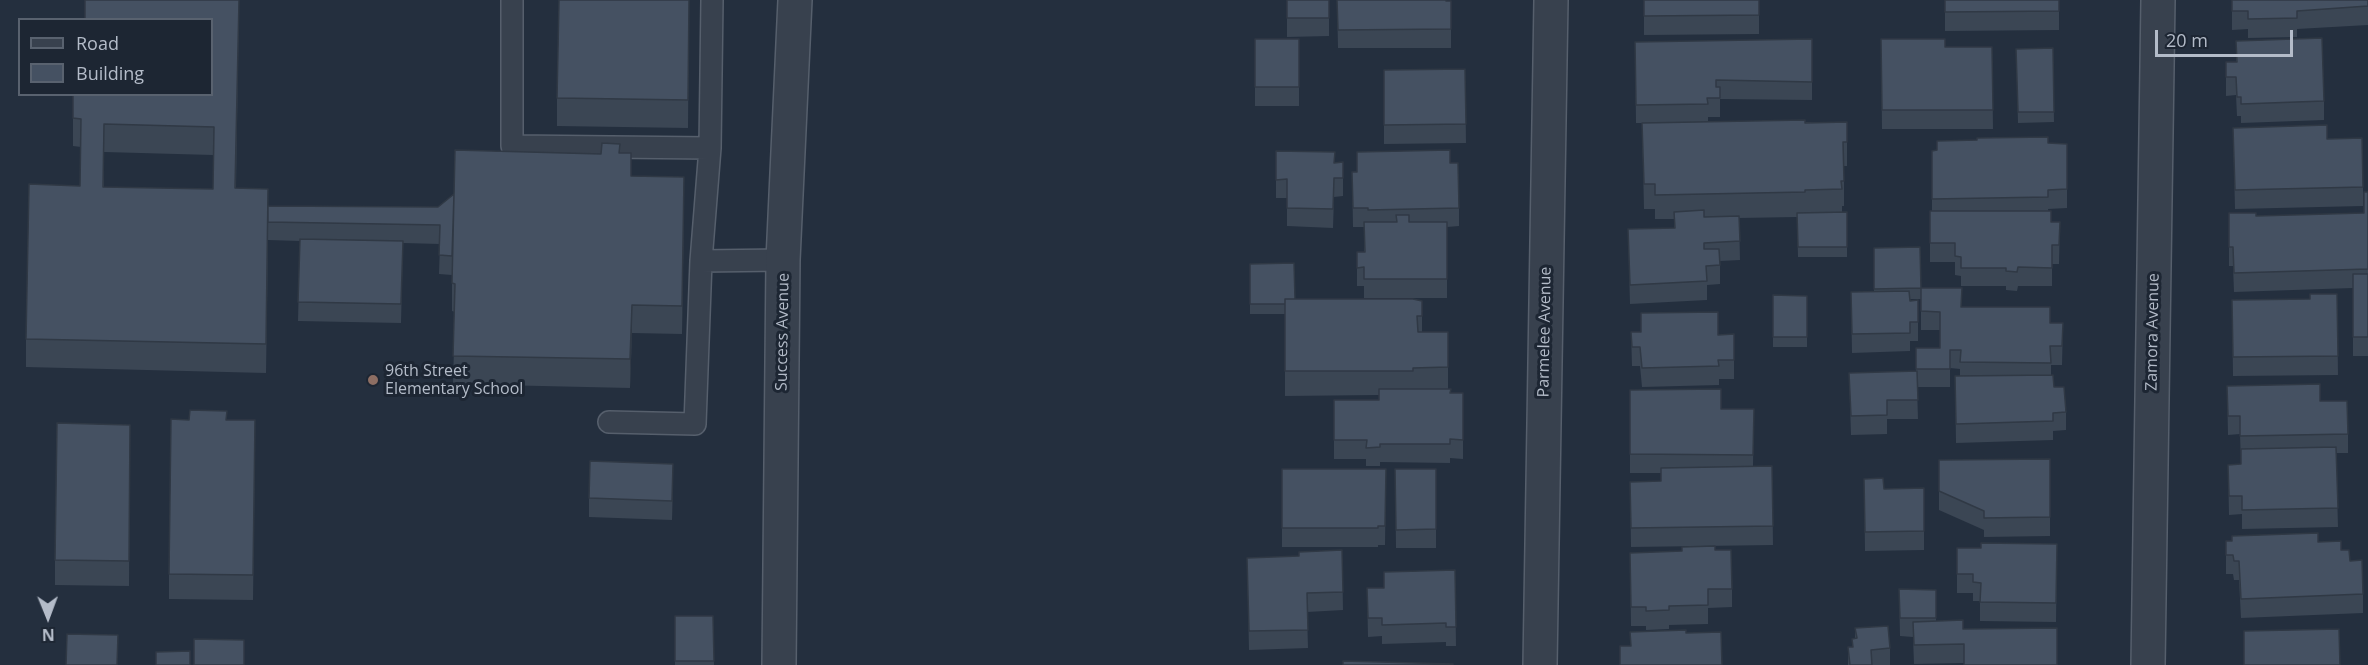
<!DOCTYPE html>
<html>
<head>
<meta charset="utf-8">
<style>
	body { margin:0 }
	#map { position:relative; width:2368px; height:665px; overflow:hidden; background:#242f3e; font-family:"Open Sans",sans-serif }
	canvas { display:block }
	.legend { position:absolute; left:18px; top:18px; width:195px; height:78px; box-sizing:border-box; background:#1d2633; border:2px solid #59626f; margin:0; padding:8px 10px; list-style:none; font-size:18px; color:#b4bcc9 }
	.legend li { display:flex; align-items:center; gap:12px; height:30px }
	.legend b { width:30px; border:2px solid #59626f }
	.north { position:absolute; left:18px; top:587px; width:60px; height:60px; -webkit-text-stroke:4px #1d2633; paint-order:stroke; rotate:179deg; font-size:16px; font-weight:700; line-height:24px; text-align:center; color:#b4bcc9 }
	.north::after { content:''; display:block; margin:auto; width:21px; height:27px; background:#b4bcc9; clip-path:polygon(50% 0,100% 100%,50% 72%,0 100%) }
	.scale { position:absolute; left:2155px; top:30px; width:138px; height:27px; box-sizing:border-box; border:3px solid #b4bcc9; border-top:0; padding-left:8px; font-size:18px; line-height:21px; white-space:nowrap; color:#b4bcc9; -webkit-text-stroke:4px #1d2633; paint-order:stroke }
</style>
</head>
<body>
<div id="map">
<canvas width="2368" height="665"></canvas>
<ul class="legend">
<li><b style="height:8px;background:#38414e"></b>Road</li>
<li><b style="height:16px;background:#455162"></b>Building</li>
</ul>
<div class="north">N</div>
<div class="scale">20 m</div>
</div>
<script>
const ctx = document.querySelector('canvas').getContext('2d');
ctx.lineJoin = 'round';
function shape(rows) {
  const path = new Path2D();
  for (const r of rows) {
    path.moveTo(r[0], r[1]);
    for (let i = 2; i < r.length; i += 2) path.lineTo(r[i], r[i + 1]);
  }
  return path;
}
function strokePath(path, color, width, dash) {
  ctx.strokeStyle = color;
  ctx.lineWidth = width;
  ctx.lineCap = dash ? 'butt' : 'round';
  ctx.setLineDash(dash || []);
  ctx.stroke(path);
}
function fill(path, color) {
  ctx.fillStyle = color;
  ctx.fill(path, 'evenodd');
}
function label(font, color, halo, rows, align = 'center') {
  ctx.font = font + ' "Open Sans",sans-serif';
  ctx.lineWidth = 6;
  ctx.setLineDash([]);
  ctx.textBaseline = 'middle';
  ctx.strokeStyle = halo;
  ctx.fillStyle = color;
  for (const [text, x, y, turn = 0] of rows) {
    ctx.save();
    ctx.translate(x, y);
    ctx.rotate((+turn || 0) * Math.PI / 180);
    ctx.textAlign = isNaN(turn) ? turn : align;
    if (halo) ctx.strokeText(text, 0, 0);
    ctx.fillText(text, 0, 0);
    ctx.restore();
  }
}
const service = shape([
	[512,0,512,146,710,148],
	[701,261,783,260],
	[609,422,695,424,701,261,710,148,712,0]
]);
const minor = shape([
	[779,665,783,260,795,0],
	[1540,665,1551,0],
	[2148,665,2158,0]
]);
const wall = shape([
	[239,0,236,188,268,211,438,207,601,154,620,153,631,176,684,205,682,334,632,333,630,388,453,384,455,312,452,311,452,275,439,274,440,244,403,243,401,323,298,321,300,241,268,240,268,239,266,373,26,367,26,339,80,186,81,147,73,146,73,94],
	[104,152,213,155,213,189,104,187],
	[689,0,688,128,557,126,557,98],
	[1287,0,1329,0,1329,36,1287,37],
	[1337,0,1451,1,1451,48,1338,48],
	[1644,0,1759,0,1759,34,1644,35],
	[1945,0,2059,0,2059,30,1945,31],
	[2232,0,2368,0,2368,25,2297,29,2297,37,2248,38,2248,29,2232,30],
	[1255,39,1299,39,1299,106,1255,106],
	[1812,39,1812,100,1720,99,1720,117,1708,117,1708,122,1847,122,1847,166,1844,166,1844,206,1842,206,1842,212,1847,212,1847,257,1798,257,1797,217,1739,218,1740,260,1720,261,1720,284,1707,285,1707,300,1630,304,1628,229,1674,228,1674,219,1655,219,1655,209,1644,209,1642,123,1636,123,1635,42],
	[1881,39,1945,47,1992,47,1993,129,1882,129],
	[2236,41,2324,101,2324,120,2241,123,2241,116,2237,116,2236,95,2226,96,2226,62,2236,62],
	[2053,48,2054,122,2018,123,2016,49],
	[1465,69,1466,143,1384,144,1384,70],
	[2233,128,2327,139,2363,187,2363,206,2235,209],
	[2048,143,2067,144,2067,208,2048,209,2051,222,2060,222,2059,264,2052,264,2052,286,2018,286,2017,291,2006,290,2006,286,1961,286,1961,276,1955,275,1955,262,1930,262,1930,211,1932,211,1932,151],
	[1343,162,1343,196,1334,197,1333,228,1287,226,1287,198,1276,198,1276,180,1335,163],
	[1450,163,1459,208,1459,226,1447,227,1447,298,1364,298,1364,286,1357,286,1357,252,1364,252,1364,227,1353,227,1352,172],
	[2368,192,2368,356,2353,356,2353,288,2234,292,2233,266,2229,266,2229,213,2256,216,2364,213],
	[1874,248,1921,288,1962,307,2050,323,2063,323,2062,365,2051,365,2051,375,2054,387,2066,412,2066,430,2053,431,2053,440,1956,443,1955,376,1960,376,1960,369,1950,368,1950,387,1917,387,1918,419,1887,419,1887,434,1851,435,1849,373,1916,371,1916,348,1940,348,1940,330,1921,330,1921,299,1910,299,1918,322,1918,341,1910,341,1910,351,1852,353,1851,292,1874,292],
	[1250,264,1295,299,1422,301,1422,332,1448,332,1448,389,1451,393,1463,393,1463,459,1450,458,1450,463,1380,462,1380,466,1366,466,1366,459,1334,459,1334,400,1379,400,1379,395,1285,396,1285,314,1250,314],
	[2337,294,2338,375,2233,376,2232,300,2310,299],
	[1773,295,1807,296,1807,347,1773,347],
	[1631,332,1718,335,1734,360,1734,379,1719,379,1719,385,1642,387,1640,366,1632,366],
	[2227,386,2320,401,2348,434,2348,453,2336,453,2338,527,2242,529,2242,514,2229,515,2228,465,2241,464,2240,434,2228,435],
	[1630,390,1721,409,1754,409,1753,466,1772,466,1773,545,1631,547,1630,482,1661,481,1661,473,1630,473],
	[227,420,255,445,253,600,169,599,169,574],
	[130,425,129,586,55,585,55,560],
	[2050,459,2050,536,1984,537,1984,530,1939,510,1939,491],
	[1282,469,1386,469,1385,545,1378,545,1378,547,1282,547],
	[1395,469,1436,469,1436,548,1396,548],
	[1864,479,1884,489,1924,488,1924,550,1865,551],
	[673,483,672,520,589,517,589,498],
	[2226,541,2318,542,2341,550,2350,561,2363,594,2363,613,2241,618,2239,580,2234,580,2233,574,2226,574],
	[2057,544,2056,622,1980,621,1980,601,1973,601,1973,593,1957,593,1957,548,1981,548],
	[1342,550,1343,610,1307,612,1308,648,1249,650,1247,558,1299,556],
	[1715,550,1732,589,1732,607,1708,608,1708,624,1669,625,1669,629,1646,630,1646,626,1631,626,1630,553],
	[1455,570,1456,646,1446,646,1446,642,1382,644,1382,636,1368,637,1367,588,1384,588],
	[1899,589,1936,590,1936,621,1963,629,2057,628,1964,663,1914,664,1913,637,1900,636],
	[675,616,713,616,714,665,675,665],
	[1855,628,1890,648,1890,665,1848,665,1848,647,1852,647,1852,639,1855,639]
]);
const shadedWall = shape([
	[684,177,684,205,682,334,682,306],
	[632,305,632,333,630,388,630,359],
	[673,464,673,483,672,520,672,501]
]);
const building = shape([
	[85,0,239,0,235,188,268,189,266,344,26,339,29,184,80,186,81,119,73,118,73,94,212,94,212,20,85,20,85,0],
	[104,124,214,127,213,189,103,187,104,124],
	[559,0,689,0,688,100,557,98,559,0],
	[1287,0,1329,0,1329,18,1287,18,1287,0],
	[1337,0,1446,0,1446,1,1451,1,1451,29,1338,30,1337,0],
	[1644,0,1759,0,1759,15,1644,16,1644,0],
	[1945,0,2059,0,2059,11,1945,12,1945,0],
	[2232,0,2368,0,2368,6,2297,11,2297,18,2248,19,2248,11,2232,11,2232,0],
	[2322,38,2324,101,2241,104,2241,97,2237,97,2236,77,2226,77,2226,62,2237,62,2236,41,2322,38],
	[1255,39,1299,39,1299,87,1255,87,1255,39],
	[1812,39,1812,82,1716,80,1716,87,1720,87,1720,98,1707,98,1708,104,1636,105,1635,42,1812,39],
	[1881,39,1945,39,1945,47,1992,47,1993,110,1882,110,1881,39],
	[2053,48,2054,112,2018,112,2016,49,2053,48],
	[1465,69,1466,124,1384,125,1384,70,1465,69],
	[1805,120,1805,123,1847,122,1847,142,1843,142,1844,181,1841,181,1842,189,1805,190,1805,192,1655,195,1655,184,1644,184,1642,123,1805,120],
	[2327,125,2327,139,2362,138,2363,187,2235,190,2233,128,2327,125],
	[2048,137,2048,143,2067,144,2067,189,2048,190,2048,197,1932,199,1932,151,1937,150,1937,141,1977,140,1977,138,2048,137],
	[602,143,620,144,619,153,631,153,631,176,684,177,682,306,632,305,630,359,453,356,455,284,452,283,455,150,601,154,602,143],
	[1450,150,1450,163,1458,163,1459,208,1368,210,1368,208,1353,208,1352,172,1357,172,1357,152,1450,150],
	[1276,151,1335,152,1334,163,1343,162,1343,178,1334,178,1333,209,1287,208,1287,179,1276,180,1276,151],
	[2364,192,2368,192,2368,269,2234,273,2233,247,2229,247,2229,213,2256,213,2256,216,2364,213,2364,192],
	[454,194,452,256,439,255,440,225,268,222,268,206,438,207,454,194],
	[1704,210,1704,217,1739,216,1740,241,1704,243,1704,249,1719,249,1720,265,1706,266,1707,281,1630,285,1628,229,1675,228,1674,212,1704,210],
	[1930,211,2051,211,2051,222,2060,222,2059,245,2052,245,2052,268,2018,267,2017,272,2006,271,2006,268,1961,268,1961,257,1955,256,1955,243,1930,243,1930,211],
	[1847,212,1847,247,1798,247,1797,213,1847,212],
	[1396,215,1409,215,1409,222,1447,222,1447,279,1364,279,1364,267,1357,268,1357,252,1365,252,1364,222,1397,222,1396,215],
	[300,239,403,241,401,304,298,302,300,239],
	[1920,247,1921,288,1874,289,1874,248,1920,247],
	[1294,263,1295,299,1285,299,1285,304,1250,304,1250,264,1294,263],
	[2353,274,2368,274,2368,337,2353,337,2353,274],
	[1921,288,1962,288,1961,307,2050,307,2050,323,2063,323,2062,346,2050,346,2051,363,1960,362,1961,350,1950,350,1950,369,1916,369,1916,348,1940,348,1940,312,1921,311,1921,288],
	[1909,291,1910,301,1918,300,1918,322,1910,322,1910,333,1852,334,1851,292,1909,291],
	[2310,294,2337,294,2338,356,2233,357,2232,300,2310,299,2310,294],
	[1773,295,1807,296,1807,337,1773,337,1773,295],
	[1285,299,1413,299,1422,301,1422,316,1417,316,1418,332,1448,332,1448,367,1413,368,1413,371,1285,371,1285,299],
	[1718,312,1718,335,1734,334,1734,360,1718,360,1719,366,1642,368,1640,347,1632,347,1631,332,1641,332,1641,313,1718,312],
	[1917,371,1918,400,1887,400,1887,415,1851,416,1849,373,1917,371],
	[2053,375,2054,387,2064,387,2066,412,2053,413,2053,421,1956,424,1955,376,2053,375],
	[2320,384,2320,401,2347,401,2348,434,2240,436,2240,416,2228,416,2227,386,2320,384],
	[1379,389,1451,389,1450,393,1463,393,1463,440,1450,439,1450,444,1380,444,1380,447,1366,448,1367,440,1334,440,1334,400,1379,400,1379,389],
	[1721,389,1721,409,1754,409,1753,455,1630,454,1630,390,1721,389],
	[190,410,227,411,226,420,255,420,253,575,169,574,171,419,189,420,190,410],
	[57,423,130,425,129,561,55,560,57,423],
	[2336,447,2338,508,2242,510,2242,496,2229,496,2228,465,2241,464,2241,449,2336,447],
	[2050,459,2050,517,1984,518,1984,511,1939,491,1939,460,2050,459],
	[590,461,673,464,672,501,589,498,590,461],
	[1772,466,1773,526,1631,528,1630,482,1661,481,1661,468,1772,466],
	[1282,469,1386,469,1385,526,1378,526,1378,528,1282,528,1282,469],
	[1395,469,1436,469,1436,529,1396,530,1395,469],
	[1883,478,1884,489,1924,488,1924,531,1865,532,1864,479,1883,478],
	[2318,533,2318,542,2341,541,2341,550,2349,550,2350,561,2362,560,2363,594,2241,599,2239,561,2234,561,2233,555,2226,555,2226,541,2232,541,2232,536,2318,533],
	[1981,543,2057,544,2056,603,1980,602,1981,583,1973,582,1973,574,1957,574,1957,548,1981,548,1981,543],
	[1715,546,1715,550,1731,550,1732,589,1708,589,1708,605,1669,606,1669,610,1646,611,1646,607,1631,607,1630,553,1682,551,1682,547,1715,546],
	[1342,550,1343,592,1307,593,1308,630,1249,631,1247,558,1299,556,1299,552,1342,550],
	[1455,570,1456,627,1446,627,1446,623,1382,625,1382,618,1368,618,1367,588,1384,588,1384,572,1455,570],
	[1899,589,1936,590,1936,618,1900,618,1899,589],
	[675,616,713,616,714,661,675,661,675,616],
	[1963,620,1963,629,2057,628,2057,665,1964,665,1964,644,1914,645,1913,622,1963,620],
	[1888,626,1890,648,1871,650,1872,665,1850,665,1848,647,1853,647,1852,639,1857,638,1855,628,1888,626],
	[2339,629,2340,665,2244,665,2244,631,2339,629],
	[1686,630,1686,633,1721,632,1722,665,1620,665,1620,646,1631,646,1630,632,1686,630],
	[67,634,118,635,117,665,66,665,67,634],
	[194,639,244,640,244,665,194,665,194,639],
	[190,651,190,665,156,665,156,652,190,651],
	[1343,661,1453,664,1453,665,1343,665,1343,661]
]);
const markers = [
	[373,380,6,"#8d6e63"]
];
const streetNames = [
	["Success Avenue",783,332,-89],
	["Parmelee Avenue",1545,332,-89],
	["Zamora Avenue",2153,332,-89]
];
const poiNames = [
	["96th Street",385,371],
	["Elementary School",385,389]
];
strokePath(service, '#565f6c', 24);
strokePath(minor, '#565f6c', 36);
strokePath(service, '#38414e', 21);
strokePath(minor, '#38414e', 33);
fill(wall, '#3b4654');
fill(shadedWall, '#303945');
fill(building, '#455162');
strokePath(building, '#303945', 1.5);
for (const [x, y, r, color] of markers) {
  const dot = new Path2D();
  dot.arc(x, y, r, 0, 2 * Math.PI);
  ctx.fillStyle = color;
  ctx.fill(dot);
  strokePath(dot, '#1d2633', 2);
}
label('16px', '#b4bcc9', '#1d2633', streetNames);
label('16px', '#b4bcc9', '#1d2633', poiNames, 'left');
</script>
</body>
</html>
